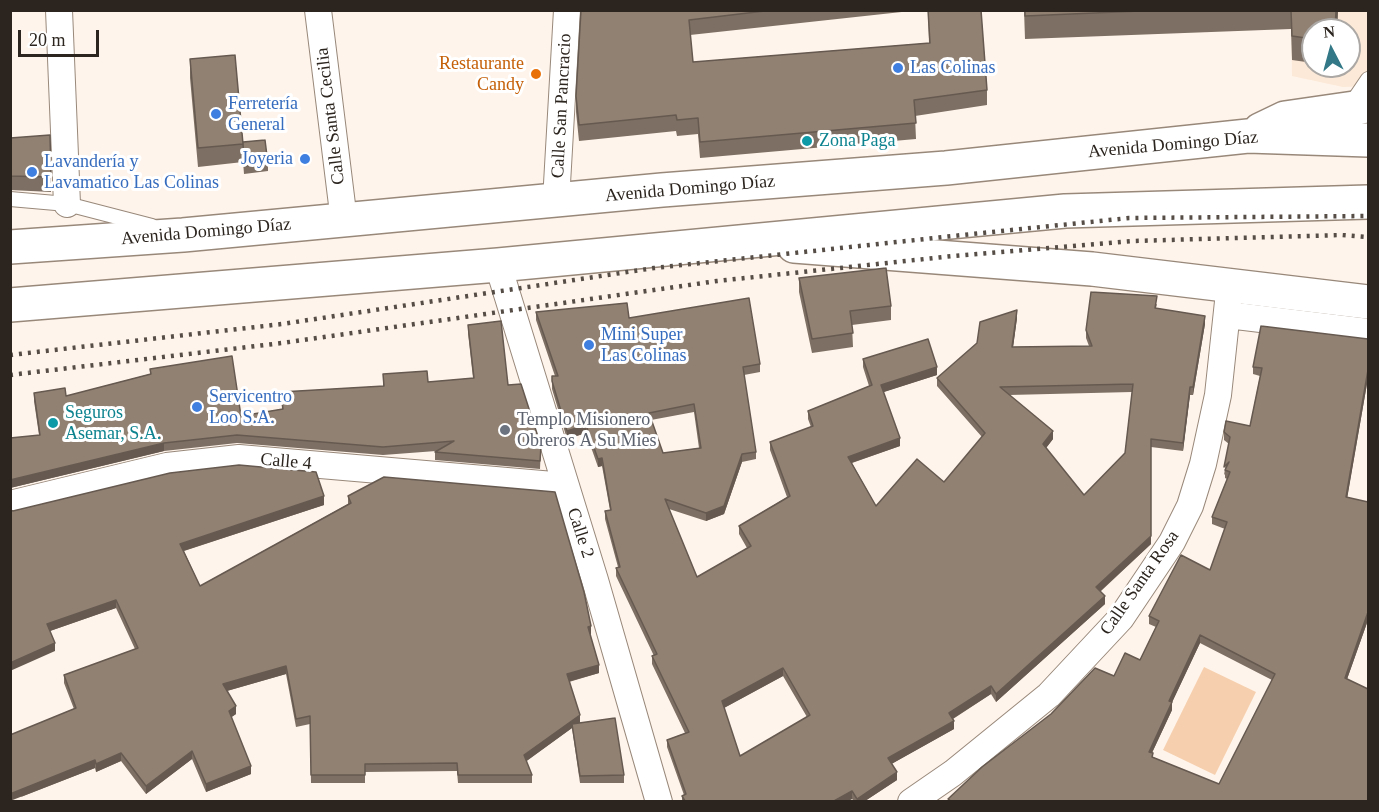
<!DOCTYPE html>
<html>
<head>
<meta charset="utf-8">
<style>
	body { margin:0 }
	#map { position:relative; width:1379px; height:812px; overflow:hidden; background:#fff4eb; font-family:Georgia,serif }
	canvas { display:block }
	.frame { position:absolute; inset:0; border:12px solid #2c251f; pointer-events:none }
	.north { position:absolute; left:1301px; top:18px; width:60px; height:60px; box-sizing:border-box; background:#fff; border:2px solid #aba8a5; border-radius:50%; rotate:354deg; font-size:16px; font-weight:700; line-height:24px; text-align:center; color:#2c251f }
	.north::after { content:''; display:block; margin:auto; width:21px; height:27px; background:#337886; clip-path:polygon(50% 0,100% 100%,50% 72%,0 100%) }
	.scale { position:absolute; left:18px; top:30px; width:81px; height:27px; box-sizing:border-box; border:3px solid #2c251f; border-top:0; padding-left:8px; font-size:18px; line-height:21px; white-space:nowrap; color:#2c251f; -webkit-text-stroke:4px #fff; paint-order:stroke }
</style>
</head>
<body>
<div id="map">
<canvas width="1379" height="812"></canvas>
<div class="frame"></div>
<div class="north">N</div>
<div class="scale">20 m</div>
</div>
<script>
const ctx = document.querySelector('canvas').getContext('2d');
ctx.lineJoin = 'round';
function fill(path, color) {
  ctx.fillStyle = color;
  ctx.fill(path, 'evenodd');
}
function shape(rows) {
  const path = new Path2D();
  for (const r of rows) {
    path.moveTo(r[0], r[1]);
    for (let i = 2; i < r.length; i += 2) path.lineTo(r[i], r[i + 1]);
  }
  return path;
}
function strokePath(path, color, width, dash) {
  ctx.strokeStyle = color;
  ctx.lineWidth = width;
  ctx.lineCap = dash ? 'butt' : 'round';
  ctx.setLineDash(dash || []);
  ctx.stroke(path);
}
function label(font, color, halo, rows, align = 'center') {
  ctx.font = font + ' Georgia,serif';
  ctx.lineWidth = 6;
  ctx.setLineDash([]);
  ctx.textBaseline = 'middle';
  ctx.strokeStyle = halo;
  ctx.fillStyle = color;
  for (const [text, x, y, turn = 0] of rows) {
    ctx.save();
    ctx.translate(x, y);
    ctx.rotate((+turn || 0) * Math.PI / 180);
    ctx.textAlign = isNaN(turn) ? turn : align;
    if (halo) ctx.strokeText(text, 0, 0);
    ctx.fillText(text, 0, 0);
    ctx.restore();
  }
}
const built = shape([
	[1291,11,1368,11,1368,86,1343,87,1292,76],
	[1313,30,1349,30,1349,66,1313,66]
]);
const green = shape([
	[1204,667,1256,692,1215,775,1163,750]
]);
const lane = shape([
	[1351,104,1368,79],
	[10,199,67,204,152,226]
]);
const street = shape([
	[59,10,67,204],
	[318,10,344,221],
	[556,201,567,10],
	[498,265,595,580,659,802],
	[1228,315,1368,332],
	[10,504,167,466,239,458,565,486],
	[911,802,953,773,1049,695,1121,618,1172,542,1190,506,1203,464,1218,395,1230,283]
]);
const secondary = shape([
	[794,246,1092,269,1368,302]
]);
const primary = shape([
	[1260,130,1285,118,1368,106],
	[10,247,183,235,662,190,946,168,1248,136,1368,140],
	[10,305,498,265,1065,211,1368,202]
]);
const rail = shape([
	[10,355,282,324,654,268,953,236,1129,218,1368,216],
	[10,375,282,343,717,281,953,256,1133,241,1341,235,1368,237]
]);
const wall = shape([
	[581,10,920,10,690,35,693,62,929,43,928,10,981,10,987,90,987,105,915,116,916,139,700,158,698,134,677,136,676,131,579,141,576,112,576,96],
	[1024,10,1338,10,1337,30,1313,30,1313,63,1292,60,1291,29,1025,39],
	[190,59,243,142,268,164,268,171,244,174,243,161,243,162,198,167,190,78],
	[10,138,51,177,51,192,10,190],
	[799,278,891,306,891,320,852,325,853,347,812,353,799,292],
	[1157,304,1156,308,1205,324,1193,395,1190,395,1183,451,1151,447,1151,544,1100,592,1105,604,996,702,991,694,953,719,954,729,891,764,897,780,865,801,854,801,852,799,848,801,682,801,682,796,684,795,667,747,667,740,685,733,652,664,652,656,654,656,616,576,616,568,618,567,605,519,605,511,610,510,602,466,598,467,586,433,567,439,552,389,552,376,555,376,536,320,536,312,629,318,760,364,760,372,744,375,756,452,756,459,742,462,724,514,706,521,669,509,697,577,747,548,739,534,739,526,787,497,770,450,770,442,811,427,808,419,808,411,869,386,863,367,863,359,937,375,883,392,900,446,852,463,876,506,944,482,982,437,937,386,937,378,1017,318,1013,347,1089,346,1086,338,1086,330],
	[1132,392,1125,453,1084,495,1046,448,1053,439,1009,395],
	[694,412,699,448,663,453,651,420],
	[783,676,807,717,740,756,724,708],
	[468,325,508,385,541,446,540,469,435,460,435,452,436,451,383,455,237,443,164,451,10,488,10,438,39,435,34,401,34,393,66,396,150,374,150,369,241,416,282,409,281,392,383,386,383,374,428,382,473,378,468,333],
	[1253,367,1368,378,1347,498,1368,620,1347,679,1368,801,948,801,948,799,1114,676,1140,660,1156,627,1149,624,1149,616,1210,570,1225,529,1212,524,1212,517,1227,479,1225,478,1225,474,1224,475,1229,444,1224,440,1224,432,1250,426,1260,376,1253,374],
	[1200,643,1272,680,1219,784,1153,758,1152,753,1172,710,1172,702],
	[348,496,591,634,590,635,599,673,569,682,580,723,579,723,624,775,624,783,580,783,572,728,526,761,532,775,532,783,458,783,457,771,365,772,365,783,311,783,310,724,296,727,286,674,227,691,236,714,231,717,251,774,206,792,192,759,146,794,121,761,96,772,95,768,21,797,74,709,64,683,64,675,135,649,116,608,50,631,55,651,13,511,324,505,184,551,200,586,348,504]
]);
const shadedWall = shape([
	[1336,10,1338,10,1337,30,1335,30],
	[1017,310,1017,318,1012,355,1012,347],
	[1205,316,1205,324,1193,395,1193,387],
	[937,367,937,375,881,393,881,385],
	[1368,370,1368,378,1346,505,1346,497],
	[1190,387,1190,395,1183,451,1183,443],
	[586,425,586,433,567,439,567,431],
	[1053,431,1053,439,1043,452,1043,444],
	[900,438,900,446,848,464,848,457],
	[164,443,164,451,10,488,10,480],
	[742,454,742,462,724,514,706,521,706,513],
	[602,458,602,466,598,467,598,459],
	[324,496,324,505,180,552,180,544],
	[1151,536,1151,544,1096,595,1096,587],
	[1105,596,1105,604,996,702,996,694],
	[116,600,116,608,47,632,47,624],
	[1368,612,1368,620,1345,685,1345,678],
	[591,626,591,634,588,635,588,627],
	[1200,635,1200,643,1169,709,1169,701],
	[55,643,55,651,10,671,10,663],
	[599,665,599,673,567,682,567,674],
	[286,666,286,674,223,692,223,684],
	[783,668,783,676,722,709,722,701],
	[991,686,991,694,949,721,949,713],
	[1172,702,1172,710,1149,759,1149,752],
	[236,706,236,714,229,719,229,711],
	[580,715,580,723,573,728,572,724,572,728,524,763,524,755],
	[954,721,954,729,888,766,888,758],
	[192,751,192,759,146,794,146,786],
	[121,753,121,761,96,772,96,764],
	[95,760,95,768,10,801,10,794],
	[251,766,251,774,206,792,206,784],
	[897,772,897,780,865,801,857,801,857,799],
	[852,791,852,799,848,801,834,801]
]);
const building = shape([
	[581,10,773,10,689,20,693,62,930,43,928,10,981,10,987,90,914,100,916,123,700,142,698,118,677,120,676,115,579,125,576,96,581,10],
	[1025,10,1163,10,1025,16,1025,10],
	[1291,10,1336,10,1335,30,1313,30,1313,39,1292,36,1291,10],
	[235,55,243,144,198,148,190,59,235,55],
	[50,135,51,177,10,176,10,138,50,135],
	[265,140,268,164,244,166,243,142,265,140],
	[886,268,891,306,850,311,853,333,812,339,799,278,886,268],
	[1091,292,1157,296,1155,308,1205,316,1193,387,1190,387,1183,443,1151,439,1151,536,1096,587,1105,596,996,694,991,686,949,713,954,721,888,758,897,772,857,799,852,791,834,801,685,801,682,796,686,794,667,740,689,732,652,656,657,654,616,568,620,567,605,511,611,510,602,458,598,459,586,425,567,431,552,381,552,376,558,376,536,312,627,303,629,318,749,298,760,364,743,367,756,452,742,454,724,506,706,513,665,499,697,577,751,546,739,526,790,496,770,442,813,426,808,411,872,385,863,359,928,339,937,367,881,385,900,438,848,457,876,506,917,459,944,482,985,433,937,378,977,343,980,322,1017,310,1012,347,1092,346,1086,330,1091,292],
	[1133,384,1125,453,1084,495,1043,444,1053,431,1000,387,1133,384],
	[694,404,701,448,663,453,649,413,694,404],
	[783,668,810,715,740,756,722,701,783,668],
	[501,321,508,385,521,384,541,446,540,461,435,452,454,441,383,447,237,435,164,443,10,480,10,438,40,435,34,393,65,388,66,396,151,374,150,369,232,356,241,416,283,409,281,392,384,386,383,374,427,371,428,382,474,378,468,325,501,321],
	[1261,326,1368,339,1368,370,1346,497,1368,502,1368,612,1345,678,1368,689,1368,801,951,801,948,799,982,767,1051,714,1095,668,1114,676,1125,653,1140,660,1159,621,1149,616,1181,555,1210,570,1227,522,1212,517,1230,472,1225,470,1229,462,1224,467,1230,437,1224,432,1226,421,1250,426,1262,368,1253,367,1261,326],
	[1200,635,1275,674,1219,784,1152,757,1153,753,1149,752,1172,702,1169,701,1200,635],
	[239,465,316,472,324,496,180,544,200,586,351,503,348,496,384,477,555,492,584,592,591,626,588,627,599,665,567,674,580,715,524,755,532,775,458,775,457,763,365,764,365,775,311,775,310,716,296,719,286,666,223,684,236,706,229,711,251,766,206,784,192,751,146,786,121,753,96,764,95,760,10,794,10,735,76,708,64,675,138,648,116,600,47,624,55,643,10,663,10,510,13,511,170,473,239,465],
	[615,718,624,775,580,776,572,724,615,718]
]);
const markers = [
	[898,68,6,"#3f7fe0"],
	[536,74,6,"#e8710a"],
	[216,114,6,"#3f7fe0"],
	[807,141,6,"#0f9aa8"],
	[305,159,6,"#3f7fe0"],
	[32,172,6,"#3f7fe0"],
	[589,345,6,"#3f7fe0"],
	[197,407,6,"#3f7fe0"],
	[53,423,6,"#0f9aa8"],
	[505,430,6,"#6b7280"]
];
const foodNames = [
	["Restaurante",524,64],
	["Candy",524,85]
];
const shopNames = [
	["Las Colinas",910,68],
	["Ferretería",228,104],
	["General",228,125],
	["Joyeria",293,159,"right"],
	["Lavandería y",44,162],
	["Lavamatico Las Colinas",44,183],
	["Mini Super",601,335],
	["Las Colinas",601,356],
	["Servicentro",209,397],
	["Loo S.A.",209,418]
];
const streetNames = [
	["Calle San Pancracio",562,106,-87],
	["Calle Santa Cecilia",331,116,-97],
	["Avenida Domingo Díaz",1173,145,-5],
	["Avenida Domingo Díaz",690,189,-5],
	["Avenida Domingo Díaz",206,232,-5],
	["Calle 4",286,462,5],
	["Calle 2",580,533,72],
	["Calle Santa Rosa",1140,583,-55]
];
const cultureNames = [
	["Zona Paga",819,141],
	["Seguros",65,413],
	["Asemar, S.A.",65,434]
];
const worshipNames = [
	["Templo Misionero",517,420],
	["Obreros A Su Mies",517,441]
];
fill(built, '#fce9d7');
fill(green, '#f6d0ae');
strokePath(lane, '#98887a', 16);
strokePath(street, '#98887a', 28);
strokePath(secondary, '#98887a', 36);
strokePath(primary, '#98887a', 36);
strokePath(lane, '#fff', 14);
strokePath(street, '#fff', 26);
strokePath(secondary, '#fff', 33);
strokePath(primary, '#fff', 33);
strokePath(rail, '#554d46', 4.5, [3, 6]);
fill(wall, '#7d6f63');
fill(shadedWall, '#665a50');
fill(building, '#918173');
strokePath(building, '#665a50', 1.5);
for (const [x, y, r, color] of markers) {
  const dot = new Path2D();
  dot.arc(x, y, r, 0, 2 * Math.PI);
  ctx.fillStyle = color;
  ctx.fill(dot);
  strokePath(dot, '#fff', 2);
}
label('18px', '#c56008', '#fff', foodNames, 'right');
label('18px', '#366cbe', '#fff', shopNames, 'left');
label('18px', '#2c251f', '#fff', streetNames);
label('18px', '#0d838f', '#fff', cultureNames, 'left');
label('18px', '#5b616d', '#fff', worshipNames, 'left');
</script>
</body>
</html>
